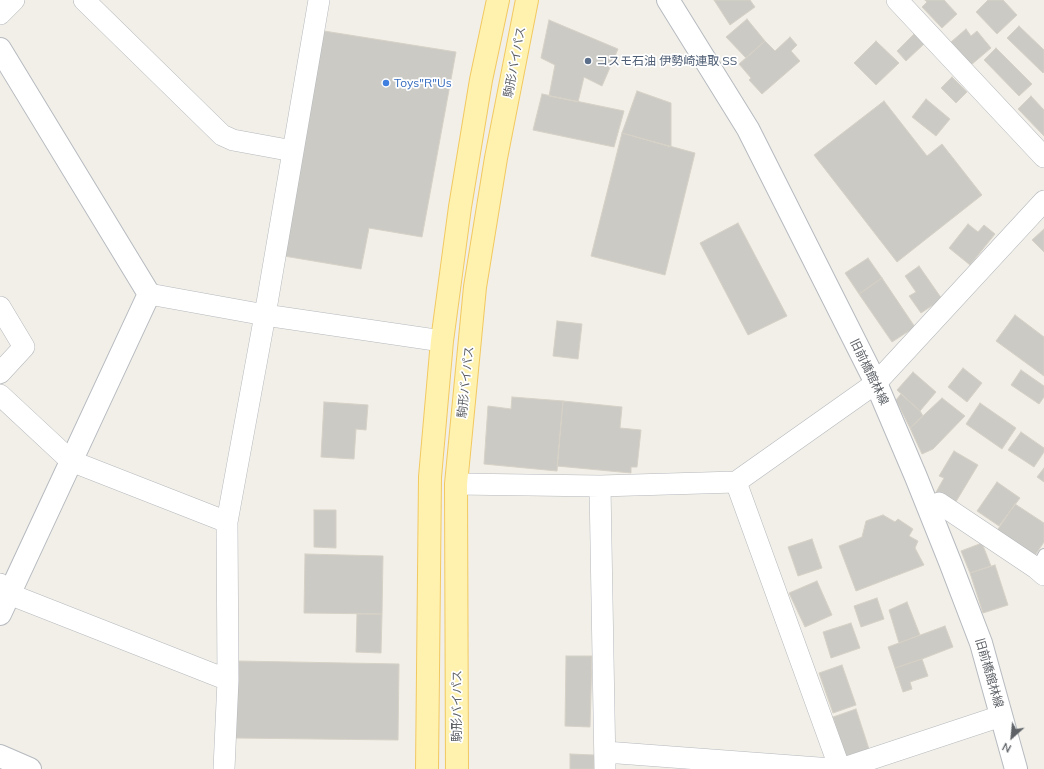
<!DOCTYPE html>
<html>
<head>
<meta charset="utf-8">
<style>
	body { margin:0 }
	#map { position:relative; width:1044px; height:769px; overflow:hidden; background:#f1efe8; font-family:Mulish,sans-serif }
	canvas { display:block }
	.north { position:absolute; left:992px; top:717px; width:40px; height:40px; -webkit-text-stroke:3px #fff; paint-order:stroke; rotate:207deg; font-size:11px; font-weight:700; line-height:16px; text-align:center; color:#5f6368 }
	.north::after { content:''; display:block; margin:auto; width:14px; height:18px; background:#5f6368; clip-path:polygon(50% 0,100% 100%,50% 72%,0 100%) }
</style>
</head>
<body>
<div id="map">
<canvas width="1044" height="769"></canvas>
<div class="north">N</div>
</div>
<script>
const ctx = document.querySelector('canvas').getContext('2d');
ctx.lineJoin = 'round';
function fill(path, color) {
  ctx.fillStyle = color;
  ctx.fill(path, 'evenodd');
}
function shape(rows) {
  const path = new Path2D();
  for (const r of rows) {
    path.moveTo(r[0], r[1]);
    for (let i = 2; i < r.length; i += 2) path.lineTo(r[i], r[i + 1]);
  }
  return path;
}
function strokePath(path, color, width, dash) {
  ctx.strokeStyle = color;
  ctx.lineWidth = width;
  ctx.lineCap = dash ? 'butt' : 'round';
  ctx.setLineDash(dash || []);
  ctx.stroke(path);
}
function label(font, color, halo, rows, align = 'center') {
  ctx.font = font + ' Mulish,"Noto Sans JP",sans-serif';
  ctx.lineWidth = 3.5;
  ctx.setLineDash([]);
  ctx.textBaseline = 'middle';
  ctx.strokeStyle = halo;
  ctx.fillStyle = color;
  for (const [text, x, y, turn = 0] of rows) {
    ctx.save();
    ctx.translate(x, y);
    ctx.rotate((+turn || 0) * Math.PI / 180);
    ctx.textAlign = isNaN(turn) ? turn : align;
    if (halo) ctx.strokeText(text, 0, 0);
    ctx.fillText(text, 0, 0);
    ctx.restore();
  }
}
const building = shape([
	[714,0,750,0,755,7,730,25,714,0],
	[925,0,944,0,957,14,942,28,922,7,927,2,925,0],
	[988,0,1003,0,1017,15,997,34,976,12,988,0],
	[747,19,765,41,746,58,726,37,747,19],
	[549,20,618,49,602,86,584,77,578,102,549,96,555,65,541,58,549,20],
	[1019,26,1044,50,1044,72,1043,73,1007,38,1019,26],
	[966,29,971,36,977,31,991,48,971,65,951,42,966,29],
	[324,31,456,52,422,237,369,228,361,269,284,256,324,31],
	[914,34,924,44,906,61,897,51,914,34],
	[790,37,797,45,791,51,800,61,762,94,749,80,751,78,739,64,765,41,775,51,790,37],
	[876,41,899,63,876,85,854,63,876,41],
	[996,48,1032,84,1019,96,984,60,996,48],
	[952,77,967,92,956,103,941,88,952,77],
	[637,91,671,103,671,147,622,133,637,91],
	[542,94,624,111,614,147,533,130,542,94],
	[1031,96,1044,110,1044,136,1018,109,1031,96],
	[926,99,950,119,936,136,912,117,926,99],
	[884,101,927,156,942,144,982,195,897,262,814,155,884,101],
	[622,133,695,153,665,275,591,256,622,133],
	[738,223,787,316,748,335,700,243,738,223],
	[968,224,978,232,984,225,995,234,970,265,949,248,968,224],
	[1044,229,1044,252,1032,240,1044,229],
	[868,258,882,278,859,294,845,273,868,258],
	[919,266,942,299,921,313,909,296,916,292,905,276,919,266],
	[882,278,915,327,892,342,859,294,882,278],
	[1015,315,1044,337,1044,376,996,341,1015,315],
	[557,321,582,324,578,359,553,356,557,321],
	[963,368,982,383,967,402,948,387,963,368],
	[1021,370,1044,386,1044,397,1039,404,1011,385,1021,370],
	[913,372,936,392,920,411,897,390,913,372],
	[901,394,920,411,923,416,910,428,896,400,901,394],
	[512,397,563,401,557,471,484,464,488,406,511,409,512,397],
	[942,398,965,416,933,449,922,454,910,428,942,398],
	[563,401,622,407,620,428,641,430,637,467,631,467,631,473,557,466,563,401],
	[324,402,368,405,366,430,356,429,354,459,321,457,324,402],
	[980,403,1016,428,1002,449,966,424,980,403],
	[1021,432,1044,448,1044,452,1034,467,1008,450,1021,432],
	[954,451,978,465,954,505,935,494,944,478,939,476,954,451],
	[1044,468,1044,482,1037,477,1044,468],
	[997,482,1020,498,999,526,977,511,997,482],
	[1015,504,1044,523,1044,542,1034,557,996,532,1015,504],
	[314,510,336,510,336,548,314,547,314,510],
	[883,515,895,522,898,519,913,529,909,536,918,541,915,548,924,565,856,591,839,546,862,537,866,521,883,515],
	[812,539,822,568,798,576,788,547,812,539],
	[982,543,991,566,970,573,961,551,982,543],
	[305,554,383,556,382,614,304,613,305,554],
	[995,565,1008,605,983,613,970,573,995,565],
	[817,581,832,615,805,627,789,593,817,581],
	[877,598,884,619,861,627,854,606,877,598],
	[907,602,920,635,899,643,889,610,907,602],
	[357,614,382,614,381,653,356,652,357,614],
	[851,623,860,648,831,658,823,632,851,623],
	[945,626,953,647,922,659,895,668,888,647,945,626],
	[566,656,592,656,590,727,565,726,566,656],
	[922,659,928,676,910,682,912,689,903,692,895,668,922,659],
	[237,661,399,664,398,740,236,738,237,661],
	[842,665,856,705,833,713,819,673,842,665],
	[856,709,869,749,846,756,833,717,856,709],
	[570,754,594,755,594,769,570,769,570,754]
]);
const lane = shape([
	[1036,568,1044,554]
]);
const street = shape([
	[84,0,222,135,233,140,293,151],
	[897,0,1044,157],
	[0,14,14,0],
	[149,294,265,315,442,341],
	[0,307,24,347,0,373],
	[0,395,71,461,227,522],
	[736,482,840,769],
	[456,484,600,486,736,482,876,383,1044,201],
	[600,486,605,769],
	[928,507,939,503,1036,568,1044,575],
	[0,584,9,594,228,680],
	[605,752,832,769],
	[224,769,228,680,227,522,265,315,319,0],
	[841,769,1001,716]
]);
const secondary = shape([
	[668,0,748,129,876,383,916,477,950,562,981,643,1016,769],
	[0,49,149,294,0,614],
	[0,756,30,769]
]);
const primary = shape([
	[427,769,430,477,442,341,460,207,481,80,498,0],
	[457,769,456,484,475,287,496,158,527,0]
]);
const markers = [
	[588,61,4,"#5c6f8a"],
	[386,83,4,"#3f7fe0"]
];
const serviceNames = [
	["コスモ石油 伊勢崎連取 SS",596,61]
];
const streetNames = [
	["駒形バイパス",515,62,-79],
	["旧前橋館林線",869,372,64],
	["駒形バイパス",466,382,-84],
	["旧前橋館林線",989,673,74],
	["駒形バイパス",457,706,-90]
];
const shopNames = [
	["Toys\"R\"Us",394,83]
];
fill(building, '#cccac5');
strokePath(building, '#d6d1c6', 1);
strokePath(lane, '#b5b8bc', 12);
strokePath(street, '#b5b8bc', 22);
strokePath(secondary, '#b6babf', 24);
strokePath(primary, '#f2c960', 24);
strokePath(lane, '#fff', 10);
strokePath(street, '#fff', 21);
strokePath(secondary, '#fff', 22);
strokePath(primary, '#fff2af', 22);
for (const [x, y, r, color] of markers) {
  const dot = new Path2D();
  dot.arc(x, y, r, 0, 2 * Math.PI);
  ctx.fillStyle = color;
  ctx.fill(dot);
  strokePath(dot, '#fff', 1.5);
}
label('12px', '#4e5e75', '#fff', serviceNames, 'left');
label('12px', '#5f6368', '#fff', streetNames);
label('12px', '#366cbe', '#fff', shopNames, 'left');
</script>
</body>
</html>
